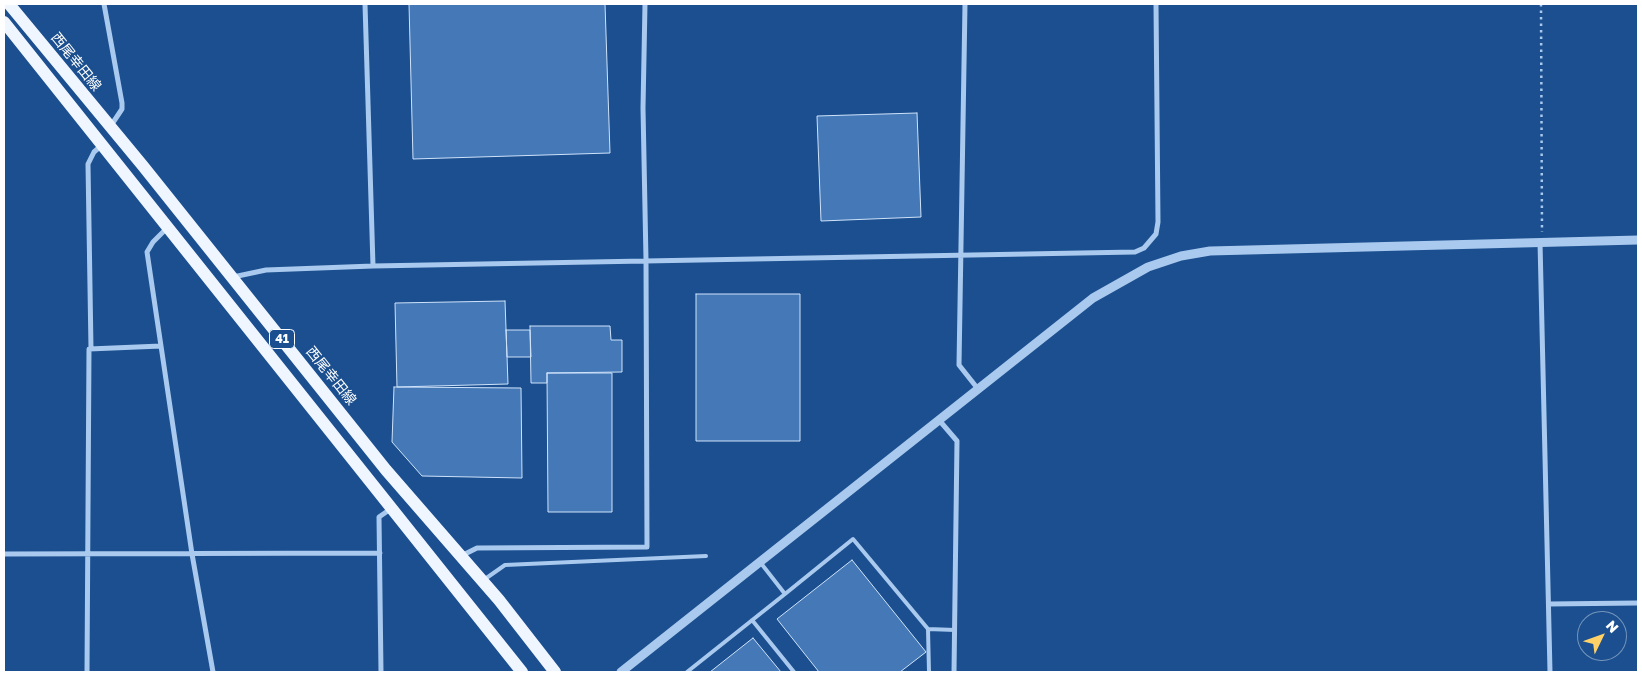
<!DOCTYPE html>
<html>
<head>
<meta charset="utf-8">
<style>
	body { margin:0 }
	#map { position:relative; width:1642px; height:676px; overflow:hidden; background:#1b4f8f; font-family:"Golos Text",sans-serif }
	canvas { display:block }
	.frame { position:absolute; inset:0; border:5px solid #fff; pointer-events:none }
	.north { position:absolute; left:1577px; top:611px; width:50px; height:50px; box-sizing:border-box; background:#1b4f8f; border:1px solid #7695bc; border-radius:50%; rotate:48deg; font-size:14px; font-weight:700; line-height:20px; text-align:center; color:#fff }
	.north::after { content:''; display:block; margin:auto; width:18px; height:22px; background:#ffd166; clip-path:polygon(50% 0,100% 100%,50% 72%,0 100%) }
</style>
</head>
<body>
<div id="map">
<canvas width="1642" height="676"></canvas>
<div class="frame"></div>
<div class="north">N</div>
</div>
<script>
const ctx = document.querySelector('canvas').getContext('2d');
ctx.lineJoin = 'round';
function fill(path, color) {
  ctx.fillStyle = color;
  ctx.fill(path, 'evenodd');
}
function shape(rows) {
  const path = new Path2D();
  for (const r of rows) {
    path.moveTo(r[0], r[1]);
    for (let i = 2; i < r.length; i += 2) path.lineTo(r[i], r[i + 1]);
  }
  return path;
}
function strokePath(path, color, width, dash) {
  ctx.strokeStyle = color;
  ctx.lineWidth = width;
  ctx.lineCap = dash ? 'butt' : 'round';
  ctx.setLineDash(dash || []);
  ctx.stroke(path);
}
function label(font, color, halo, rows, align = 'center') {
  ctx.font = font + ' "Golos Text","Noto Sans JP",sans-serif';
  ctx.lineWidth = 5;
  ctx.setLineDash([]);
  ctx.textBaseline = 'middle';
  ctx.strokeStyle = halo;
  ctx.fillStyle = color;
  for (const [text, x, y, turn = 0] of rows) {
    ctx.save();
    ctx.translate(x, y);
    ctx.rotate((+turn || 0) * Math.PI / 180);
    ctx.textAlign = isNaN(turn) ? turn : align;
    if (halo) ctx.strokeText(text, 0, 0);
    ctx.fillText(text, 0, 0);
    ctx.restore();
  }
}
const building = shape([
	[409,4,605,4,610,153,413,159,409,4],
	[917,113,921,217,821,221,817,116,917,113],
	[696,294,800,294,800,441,696,441,696,294],
	[505,301,508,384,397,387,395,303,505,301],
	[530,326,610,326,611,340,622,340,622,372,547,373,547,383,531,383,530,326],
	[506,330,530,330,531,357,507,357,506,330],
	[547,373,612,373,612,512,548,512,547,373],
	[394,387,521,388,522,478,422,476,392,442,394,387],
	[852,560,926,652,900,672,819,672,777,619,852,560],
	[753,638,781,672,710,672,753,638]
]);
const path = shape([
	[1541,4,1542,232]
]);
const service = shape([
	[485,579,505,565,706,556],
	[785,594,853,539,928,629,929,672],
	[752,620,794,672],
	[928,629,955,630],
	[687,672,785,594,760,562]
]);
const minor = shape([
	[104,4,122,103,122,109,110,127],
	[365,4,373,266],
	[965,4,959,365,978,389],
	[167,228,153,242,147,252,192,554,213,672],
	[1540,242,1550,672],
	[233,277,266,270,373,266,1135,252,1144,248,1156,234,1158,222,1156,4],
	[91,349,88,164,94,152,102,145],
	[939,420,957,441,954,672],
	[4,554,380,553],
	[461,556,477,548,647,547,646,260,643,108,645,4],
	[1549,604,1638,603],
	[87,672,89,349,161,346],
	[381,672,379,517,392,508]
]);
const tertiary = shape([
	[621,672,1093,298,1148,267,1181,256,1210,251,1638,240]
]);
const primary = shape([
	[9,4,143,166,386,470,499,600,555,672],
	[4,22,522,672]
]);
const shields = [
	[282,339,25]
];
const shieldNames = [
	["41",282,339]
];
const streetNames = [
	["西尾幸田線",76,62,51],
	["西尾幸田線",331,376,51]
];
fill(building, '#4478b7');
strokePath(building, '#cfe3fa', 1);
strokePath(path, '#a9c9ee', 2.5, [2.5, 4]);
strokePath(service, '#a9c9ee', 4);
strokePath(minor, '#a9c9ee', 5);
strokePath(tertiary, '#a9c9ee', 9);
strokePath(primary, '#f0f6ff', 12);
for (const [x, y, w] of shields) {
  const box = new Path2D();
  box.roundRect(x - w / 2, y - 9.5, w, 19, 4);
  ctx.fillStyle = '#1b4f8f';
  ctx.fill(box);
  strokePath(box, '#fff', 1);
}
label('bold 12px', '#fff', null, shieldNames);
label('14px', '#fff', '#1b4f8f', streetNames);
</script>
</body>
</html>
